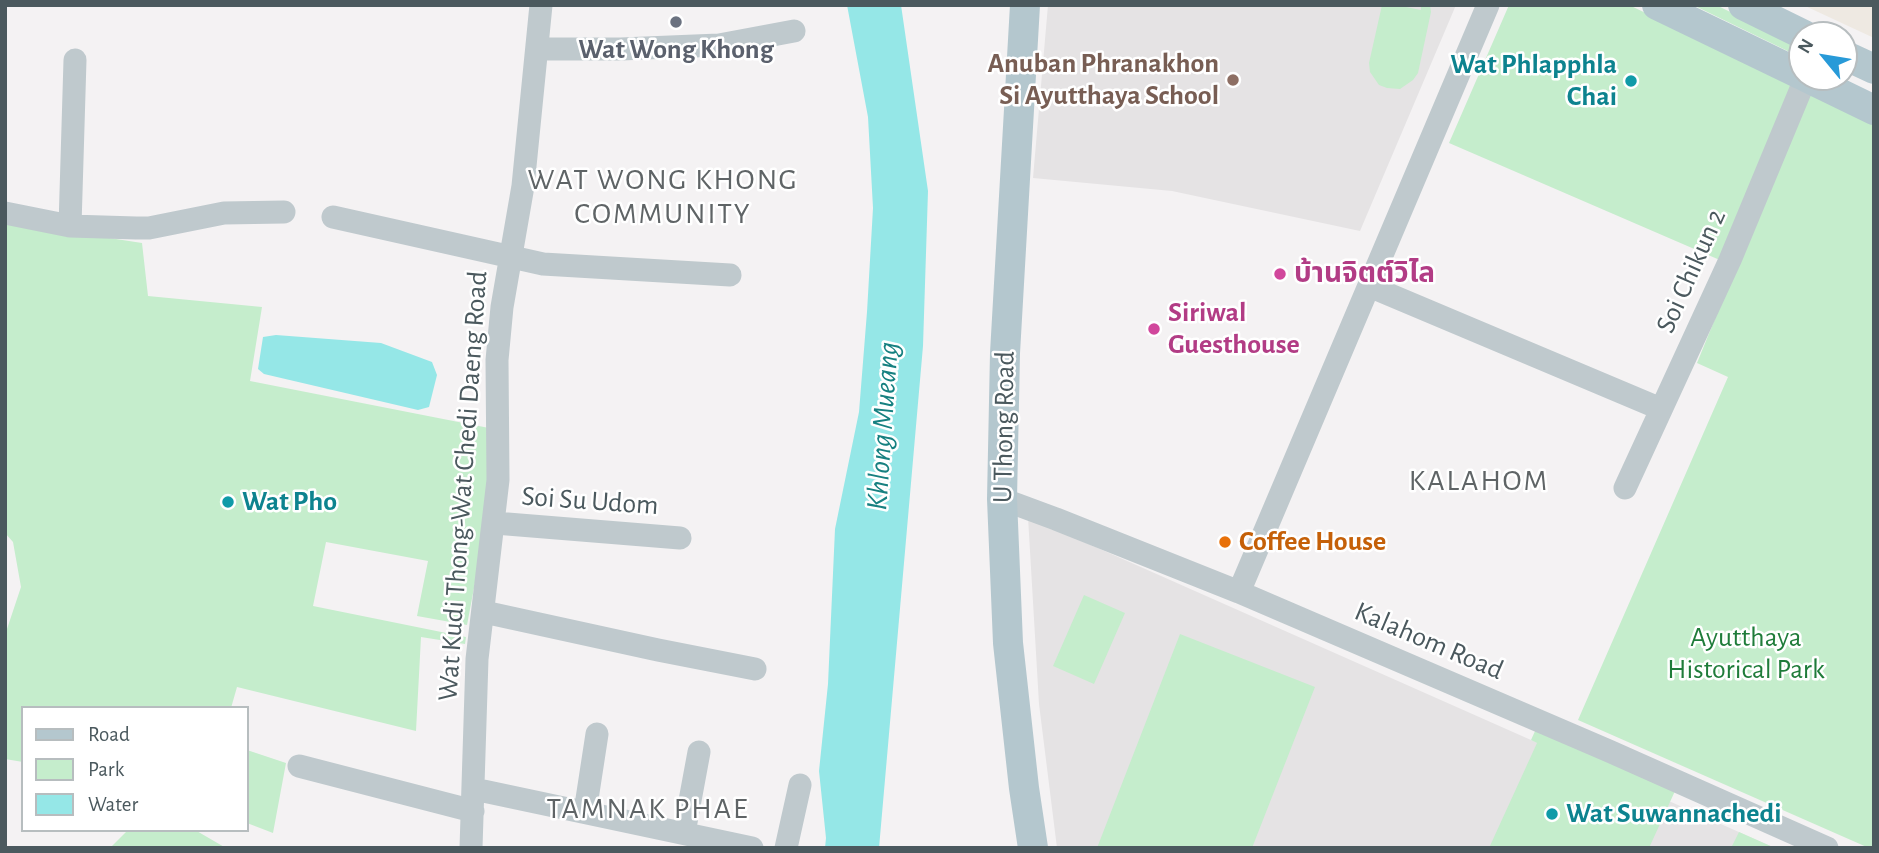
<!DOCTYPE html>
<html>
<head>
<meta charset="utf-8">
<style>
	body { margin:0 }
	#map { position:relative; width:1879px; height:853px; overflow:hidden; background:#f4f2f3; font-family:"Alegreya Sans",sans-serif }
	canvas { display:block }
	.frame { position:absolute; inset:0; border:7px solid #4b595e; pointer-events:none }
	.legend { position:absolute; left:21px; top:706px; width:228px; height:126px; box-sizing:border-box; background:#fff; border:2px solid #b7bdbf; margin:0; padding:9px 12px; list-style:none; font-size:21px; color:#4b595e }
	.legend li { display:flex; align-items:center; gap:14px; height:35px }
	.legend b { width:35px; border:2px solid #b7bdbf }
	.north { position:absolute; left:1788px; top:21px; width:70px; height:70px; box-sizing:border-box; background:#fff; border:2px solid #b7bdbf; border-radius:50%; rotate:300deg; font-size:19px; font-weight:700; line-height:28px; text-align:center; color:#4b595e }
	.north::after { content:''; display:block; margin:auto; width:24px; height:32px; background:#289ad8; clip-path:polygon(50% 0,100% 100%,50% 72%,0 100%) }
</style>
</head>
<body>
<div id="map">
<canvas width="1879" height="853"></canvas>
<div class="frame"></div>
<ul class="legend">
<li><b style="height:9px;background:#b4c7ce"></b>Road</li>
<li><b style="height:19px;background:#c5edcc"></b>Park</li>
<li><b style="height:19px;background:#95e7e7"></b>Water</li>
</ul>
<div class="north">N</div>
</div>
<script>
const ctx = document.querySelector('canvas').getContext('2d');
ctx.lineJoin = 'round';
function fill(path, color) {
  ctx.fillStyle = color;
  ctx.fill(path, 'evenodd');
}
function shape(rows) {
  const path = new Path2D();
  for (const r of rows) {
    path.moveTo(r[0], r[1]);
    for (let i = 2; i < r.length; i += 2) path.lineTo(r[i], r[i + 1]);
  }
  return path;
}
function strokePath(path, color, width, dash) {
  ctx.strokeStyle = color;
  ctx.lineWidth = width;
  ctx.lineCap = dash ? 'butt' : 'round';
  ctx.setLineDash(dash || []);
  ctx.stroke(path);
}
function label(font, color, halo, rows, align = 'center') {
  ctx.font = font + ' "Alegreya Sans","Noto Sans Thai",sans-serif';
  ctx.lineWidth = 5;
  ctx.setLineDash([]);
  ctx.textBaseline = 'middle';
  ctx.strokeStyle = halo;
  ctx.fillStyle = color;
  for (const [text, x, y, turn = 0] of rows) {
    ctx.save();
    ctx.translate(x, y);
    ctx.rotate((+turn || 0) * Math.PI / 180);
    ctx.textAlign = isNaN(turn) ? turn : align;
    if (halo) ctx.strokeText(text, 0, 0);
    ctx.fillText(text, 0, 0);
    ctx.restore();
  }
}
const commercial = shape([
	[1803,5,1874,5,1874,38]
]);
const education = shape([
	[1048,5,1456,5,1360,231,1172,191,1033,178],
	[1028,517,1531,740,1775,848,1057,848,1039,704]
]);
const green = shape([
	[1382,5,1396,5,1421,10,1421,5,1430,5,1431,12,1418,73,1413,80,1400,89,1387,88,1379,85,1370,72,1369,63],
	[1509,5,1629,5,1874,123,1874,848,1869,848,1578,720,1728,377,1697,363,1736,267,1449,143],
	[1693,5,1716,5,1802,47,1802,58],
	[5,222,142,243,148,296,262,307,250,381,489,428,488,514,467,625,417,616,428,561,326,542,313,606,466,637,465,644,421,637,416,731,237,687,231,708,23,708,23,762,5,759,5,635,21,587,13,542,5,533],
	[1084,595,1125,613,1094,684,1053,666],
	[1180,634,1315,687,1252,848,1097,848],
	[1536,729,1675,791,1649,848,1489,848,1537,743,1531,740],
	[247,750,286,763,273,833,247,823],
	[128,830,195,830,226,848,110,848],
	[1739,832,1775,848,1731,848]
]);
const water = shape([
	[847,5,901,5,928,191,923,346,879,848,825,848,826,838,819,771,828,684,835,529,859,412,867,312,873,208,868,117],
	[276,335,381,343,432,362,437,375,429,407,418,410,264,374,258,369,263,337]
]);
const minor = shape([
	[537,49,621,49,719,45,794,31],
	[5,213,70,226,136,228,149,228,224,213,284,212],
	[333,217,543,264,730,275],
	[70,226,75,60],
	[1369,286,1661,409],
	[1625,488,1730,260,1806,77],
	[1002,499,1056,519,1239,592,1609,751,1827,848],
	[495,523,680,538],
	[1239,592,1488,5],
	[484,612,658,650,755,669],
	[299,766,473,811],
	[474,789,752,848],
	[585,812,597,734],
	[684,833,699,752],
	[471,848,477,659,498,480,497,360,502,307,523,186,541,5],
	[786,848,800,785]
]);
const major = shape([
	[1025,5,1005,353,1002,499,1008,643,1024,788,1033,848],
	[1657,5,1802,75],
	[1743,5,1804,35],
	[1844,55,1874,69],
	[1806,77,1874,110]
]);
const markers = [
	[676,22,7,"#6b7280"],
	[1233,80,7,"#8d6e63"],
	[1631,81,7,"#0f9aa8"],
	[1280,274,7,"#d1479c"],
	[1154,329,7,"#d1479c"],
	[228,502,7,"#0f9aa8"],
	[1225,542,7,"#e8710a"],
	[1552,814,7,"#0f9aa8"]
];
const worshipNames = [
	["Wat Wong Khong",676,50]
];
const educationNames = [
	["Anuban Phranakhon",1219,64],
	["Si Ayutthaya School",1219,96]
];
const cultureNames = [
	["Wat Phlapphla",1617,65,"right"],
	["Chai",1617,97,"right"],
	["Wat Pho",242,502],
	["Wat Suwannachedi",1566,814]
];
const streetNames = [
	["Soi Chikun 2",1691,271,-66],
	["U Thong Road",1004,427,-89],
	["Wat Kudi Thong-Wat Chedi Daeng Road",463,486,-86],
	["Soi Su Udom",590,501,4],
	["Kalahom Road",1429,641,23]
];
const hotelNames = [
	["บ้านจิตต์วิไล",1294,274],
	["Siriwal",1168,313],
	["Guesthouse",1168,345]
];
const foodNames = [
	["Coffee House",1239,542]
];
const parkNames = [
	["Ayutthaya",1746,638],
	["Historical Park",1746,670]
];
const neighbourhoodNames = [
	["WAT WONG KHONG",663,180],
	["COMMUNITY",663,214],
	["KALAHOM",1479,481],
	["TAMNAK PHAE",648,809]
];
const waterNames = [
	["Khlong Mueang",883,426,-86]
];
fill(commercial, '#eee9e2');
fill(education, '#e5e3e4');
fill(green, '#c5edcc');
fill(water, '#95e7e7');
strokePath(minor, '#bfc9cd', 23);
strokePath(major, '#b4c7ce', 30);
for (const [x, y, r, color] of markers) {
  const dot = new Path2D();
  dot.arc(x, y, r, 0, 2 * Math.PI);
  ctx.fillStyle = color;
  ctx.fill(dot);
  strokePath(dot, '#fff', 2.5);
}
label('bold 28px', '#5b616d', '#fff', worshipNames);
label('bold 28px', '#785e54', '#fff', educationNames, 'right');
label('bold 28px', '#0d838f', '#fff', cultureNames, 'left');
label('28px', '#4b595e', '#fff', streetNames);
label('bold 28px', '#b23c85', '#fff', hotelNames, 'left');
label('bold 28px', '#c56008', '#fff', foodNames, 'left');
label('28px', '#1f7c3a', '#fff', parkNames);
ctx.letterSpacing = '2px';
label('30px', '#5f6466', '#fff', neighbourhoodNames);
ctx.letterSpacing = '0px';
label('italic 30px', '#168080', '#fff', waterNames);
</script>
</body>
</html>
